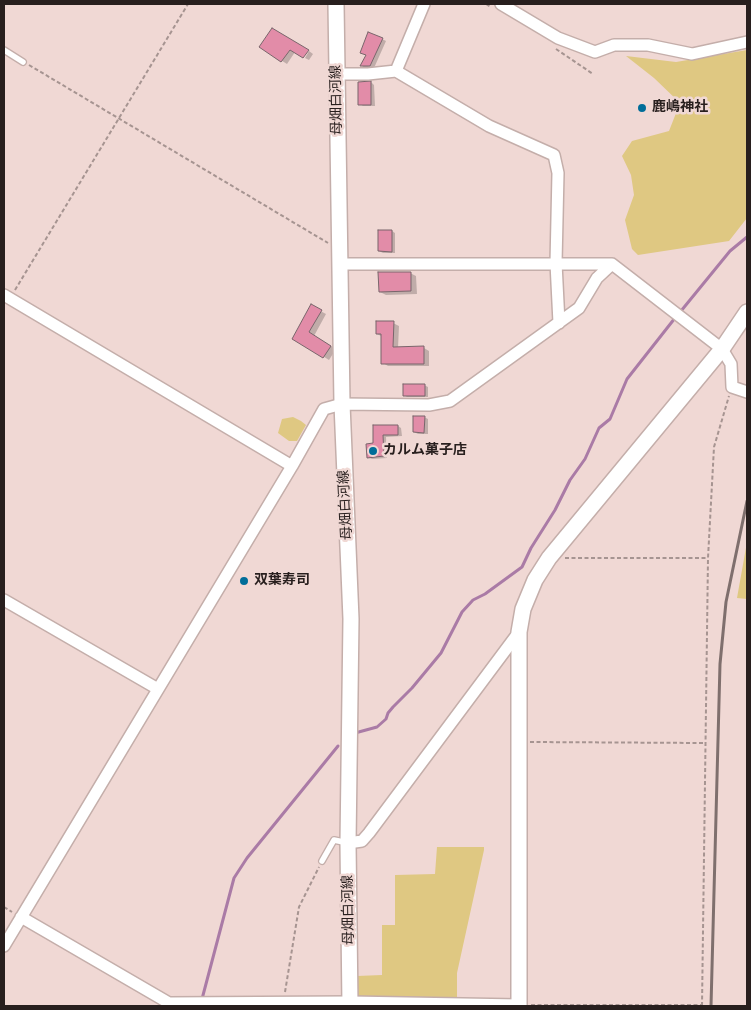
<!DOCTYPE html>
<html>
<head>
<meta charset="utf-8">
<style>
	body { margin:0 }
	#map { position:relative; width:751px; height:1010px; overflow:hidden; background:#f0d8d4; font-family:Jost,sans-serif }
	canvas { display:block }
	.frame { position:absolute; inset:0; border:5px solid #281f1e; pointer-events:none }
</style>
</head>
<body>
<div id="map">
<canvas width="751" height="1010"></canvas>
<div class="frame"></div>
</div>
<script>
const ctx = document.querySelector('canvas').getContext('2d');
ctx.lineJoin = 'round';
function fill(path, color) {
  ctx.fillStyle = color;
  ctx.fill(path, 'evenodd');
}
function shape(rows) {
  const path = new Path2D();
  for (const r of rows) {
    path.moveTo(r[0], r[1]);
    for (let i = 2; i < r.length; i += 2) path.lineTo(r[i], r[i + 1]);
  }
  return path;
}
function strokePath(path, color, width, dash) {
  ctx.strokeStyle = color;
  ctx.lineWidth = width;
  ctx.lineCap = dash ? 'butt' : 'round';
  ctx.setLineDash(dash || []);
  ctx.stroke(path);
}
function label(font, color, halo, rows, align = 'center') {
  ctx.font = font + ' Jost,"Noto Sans JP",sans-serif';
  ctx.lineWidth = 5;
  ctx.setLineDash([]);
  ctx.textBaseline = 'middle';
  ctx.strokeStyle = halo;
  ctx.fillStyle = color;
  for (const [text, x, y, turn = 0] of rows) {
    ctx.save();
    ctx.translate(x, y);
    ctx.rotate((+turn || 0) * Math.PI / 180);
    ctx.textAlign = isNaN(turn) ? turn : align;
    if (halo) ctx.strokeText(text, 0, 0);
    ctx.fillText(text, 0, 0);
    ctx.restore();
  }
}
const green = shape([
	[747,50,747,218,729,241,638,255,632,249,625,220,634,195,631,175,622,156,632,141,669,131,680,103,654,78,626,56,676,62],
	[293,417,301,421,306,425,297,441,289,441,278,433,282,419],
	[747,542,747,599,737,598],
	[437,847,484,847,484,850,457,973,457,1002,356,1000,357,976,382,975,382,925,395,925,395,875,435,874]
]);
const shadow = shape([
	[272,29,295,52,287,64,260,47],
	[382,39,386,41,374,68,365,68,362,66,367,55],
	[309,51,313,54,309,60,305,58],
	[371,82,374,85,375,106,363,106,360,104],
	[392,231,395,233,395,253,383,253,379,251],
	[410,273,416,276,417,294,386,295,380,292],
	[311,306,326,314,314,336,336,349,329,360,294,338],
	[393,323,399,326,398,348,424,348,429,351,429,366,388,366,383,363,383,337,377,334],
	[424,385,428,387,428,397,407,397,404,395],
	[424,417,428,419,428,434,418,434,414,432],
	[398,426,401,428,402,436,386,437,387,458,372,459,368,457,374,444,374,427]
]);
const stream = shape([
	[681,311,730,251,747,237],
	[355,733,377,727,386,719,388,713,393,707,412,688,441,653,462,612,473,600,485,594,522,567,531,548,555,510,570,480,585,459,599,428,610,419,627,379,675,318],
	[202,999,234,878,247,858,338,746]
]);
const building = shape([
	[272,28,309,50,303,58,290,50,281,62,259,47,272,28],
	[368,32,383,38,370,66,360,66,366,55,360,53,368,32],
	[371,81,371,105,358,105,358,82,371,81],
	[378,230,392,230,392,252,378,251,378,230],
	[378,272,411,272,411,291,379,292,378,272],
	[311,304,322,310,309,332,331,346,323,358,292,339,311,304],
	[376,321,394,321,393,347,424,346,424,364,381,364,381,334,376,334,376,321],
	[403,384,425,384,425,396,403,396,403,384],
	[413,416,425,416,424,433,413,432,413,416],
	[373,425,398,425,398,435,383,435,384,456,367,458,366,444,373,443,373,425]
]);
const path = shape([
	[486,4,491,7],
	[556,49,593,74],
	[29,65,328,243],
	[15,290,188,4],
	[565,558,708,558],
	[530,742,705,743],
	[4,907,12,912],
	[285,992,299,907,319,867],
	[531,1005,702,1005],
	[702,1006,708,558,714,447,729,396]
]);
const lane = shape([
	[4,50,23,62],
	[322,861,334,840,348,843]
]);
const street = shape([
	[501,4,558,38,595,52,614,45,648,45,692,54,747,42],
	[396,71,424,4],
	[337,74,368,74,396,71,489,126,554,155,558,173,556,263,559,323],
	[341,264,612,264,722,349,731,364,732,387,747,392],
	[4,295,292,466],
	[4,600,158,689],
	[348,843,362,841,369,833,519,632],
	[21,917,169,1003,350,1002,519,1005],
	[4,946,292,466,324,409,342,404,429,405,450,401,579,308,597,278,612,264]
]);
const secondary = shape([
	[336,4,342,404,351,619,348,843,350,1006],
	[519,1006,519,632,523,609,535,580,549,558,722,349,747,312]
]);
const rail = shape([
	[711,1006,720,664,726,602,747,501]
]);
const markers = [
	[642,108,5,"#006d99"],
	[373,451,5,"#006d99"],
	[244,581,5,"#006d99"]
];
const streetNames = [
	["母畑白河線",337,100,-91],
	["母畑白河線",346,505,-93],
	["母畑白河線",349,910,-91]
];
const poiNames = [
	["鹿嶋神社",652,108],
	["カルム菓子店",383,451],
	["双葉寿司",254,581]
];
fill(green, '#dfc882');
fill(shadow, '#0003');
strokePath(stream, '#aa7ba6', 3);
fill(building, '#e28ca8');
strokePath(building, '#79656b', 1);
strokePath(lane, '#c4aeaa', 8);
strokePath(street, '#c4aeaa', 14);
strokePath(secondary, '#c4aeaa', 18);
strokePath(path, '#a69491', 2, [4, 2.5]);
strokePath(lane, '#fff', 5.5);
strokePath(street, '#fff', 11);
strokePath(secondary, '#fff', 15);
strokePath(rail, '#7f6f6d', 3);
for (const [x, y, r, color] of markers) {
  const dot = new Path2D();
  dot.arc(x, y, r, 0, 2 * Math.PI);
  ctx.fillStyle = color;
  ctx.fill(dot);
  strokePath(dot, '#f0d8d4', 2);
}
label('14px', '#281f1e', '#f0d8d4', streetNames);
label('bold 14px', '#281f1e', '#f0d8d4', poiNames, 'left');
</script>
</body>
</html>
